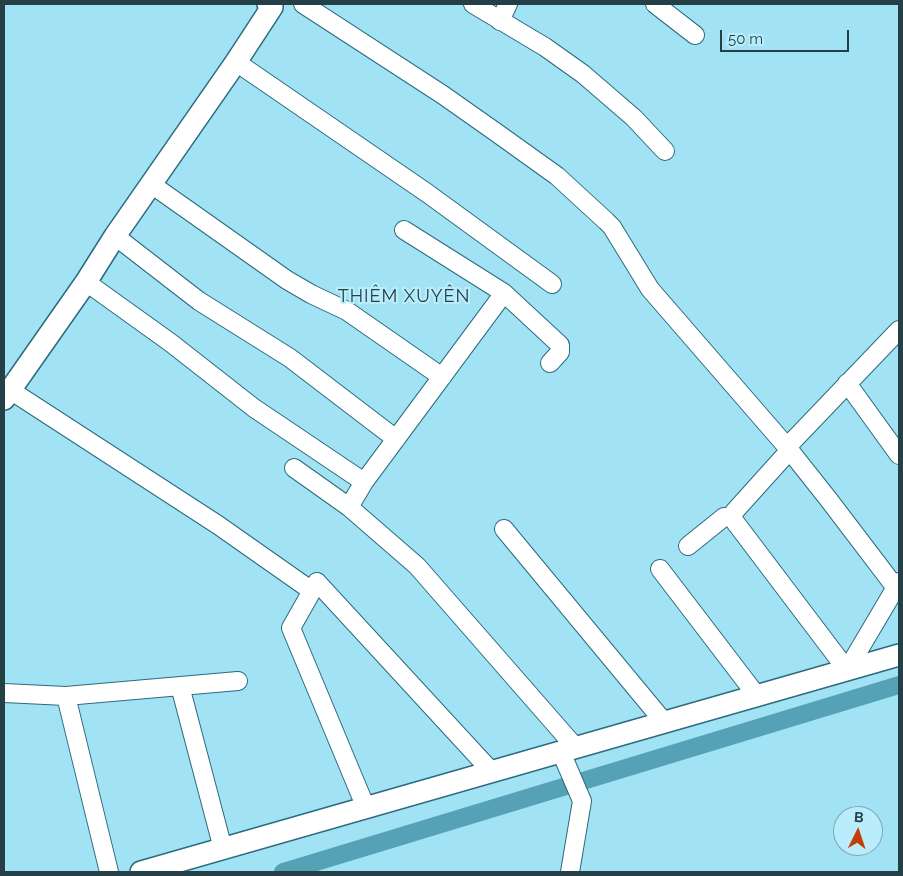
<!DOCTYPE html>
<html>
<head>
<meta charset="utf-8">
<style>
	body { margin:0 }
	#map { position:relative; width:903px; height:876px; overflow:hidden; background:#a2e2f5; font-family:Raleway,sans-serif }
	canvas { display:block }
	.frame { position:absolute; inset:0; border:5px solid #243f46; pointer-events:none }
	.north { position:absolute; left:833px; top:806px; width:50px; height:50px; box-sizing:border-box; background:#baedfc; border:1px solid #7ea7b3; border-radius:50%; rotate:4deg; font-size:14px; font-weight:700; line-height:20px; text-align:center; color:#243f46 }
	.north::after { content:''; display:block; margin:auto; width:18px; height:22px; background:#c43d06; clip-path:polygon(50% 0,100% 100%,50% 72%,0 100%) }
	.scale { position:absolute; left:720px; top:30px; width:129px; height:22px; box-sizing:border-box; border:2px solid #243f46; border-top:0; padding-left:6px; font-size:15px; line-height:18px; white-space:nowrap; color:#243f46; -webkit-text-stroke:4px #baedfc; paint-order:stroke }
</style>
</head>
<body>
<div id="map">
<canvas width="903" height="876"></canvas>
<div class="frame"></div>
<div class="north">B</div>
<div class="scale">50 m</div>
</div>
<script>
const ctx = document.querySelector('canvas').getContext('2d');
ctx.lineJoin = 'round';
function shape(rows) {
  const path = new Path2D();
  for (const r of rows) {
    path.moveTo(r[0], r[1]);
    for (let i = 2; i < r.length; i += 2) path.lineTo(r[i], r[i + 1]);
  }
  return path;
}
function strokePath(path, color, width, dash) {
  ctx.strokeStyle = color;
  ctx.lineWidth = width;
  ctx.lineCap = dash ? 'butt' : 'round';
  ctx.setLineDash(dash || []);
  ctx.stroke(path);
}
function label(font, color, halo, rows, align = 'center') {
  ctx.font = font + ' Raleway,sans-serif';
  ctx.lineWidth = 4.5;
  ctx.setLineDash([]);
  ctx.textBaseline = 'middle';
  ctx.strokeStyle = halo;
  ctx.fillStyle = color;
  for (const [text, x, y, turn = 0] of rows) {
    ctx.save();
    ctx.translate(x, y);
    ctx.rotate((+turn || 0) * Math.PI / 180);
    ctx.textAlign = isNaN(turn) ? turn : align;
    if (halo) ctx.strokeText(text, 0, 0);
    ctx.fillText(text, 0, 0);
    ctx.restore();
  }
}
const canal = shape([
	[283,872,899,685]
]);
const minor = shape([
	[303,4,443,95,497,133,557,176,606,221,612,227,650,289,787,447,829,500,899,592],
	[473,4,545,47,583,74,634,118,665,151],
	[655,4,695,35],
	[500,21,508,4],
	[236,62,427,193,552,284],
	[151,184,287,280,311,294,347,311,442,377],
	[404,230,504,293,560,345,560,352,550,363],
	[115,236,199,301,290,358,396,439],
	[86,282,171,343,254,408,364,482],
	[847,383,899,455],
	[10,390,218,525,312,591],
	[787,447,899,330],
	[294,468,349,507,417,566,576,748],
	[349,507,364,482,504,293],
	[734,512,789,451],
	[504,529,664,722],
	[688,546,724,517,732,518,847,670,899,582],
	[660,569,757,696],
	[180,686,223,849],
	[4,693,66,696,238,681],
	[66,696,109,872],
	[561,752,582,801,570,872],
	[366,808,291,628,317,582,492,772]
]);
const tertiary = shape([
	[4,399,86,282,115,236,236,62,272,7,268,4],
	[141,872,899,655]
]);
const quarterNames = [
	["THIÊM XUYÊN",404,297]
];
strokePath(canal, '#55a1b6', 18);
strokePath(minor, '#2b6b7c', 20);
strokePath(tertiary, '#2b6b7c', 24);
strokePath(minor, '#fff', 18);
strokePath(tertiary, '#fff', 21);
ctx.letterSpacing = '1px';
label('18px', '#243f46', '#baedfc', quarterNames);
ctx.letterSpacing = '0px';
</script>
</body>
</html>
